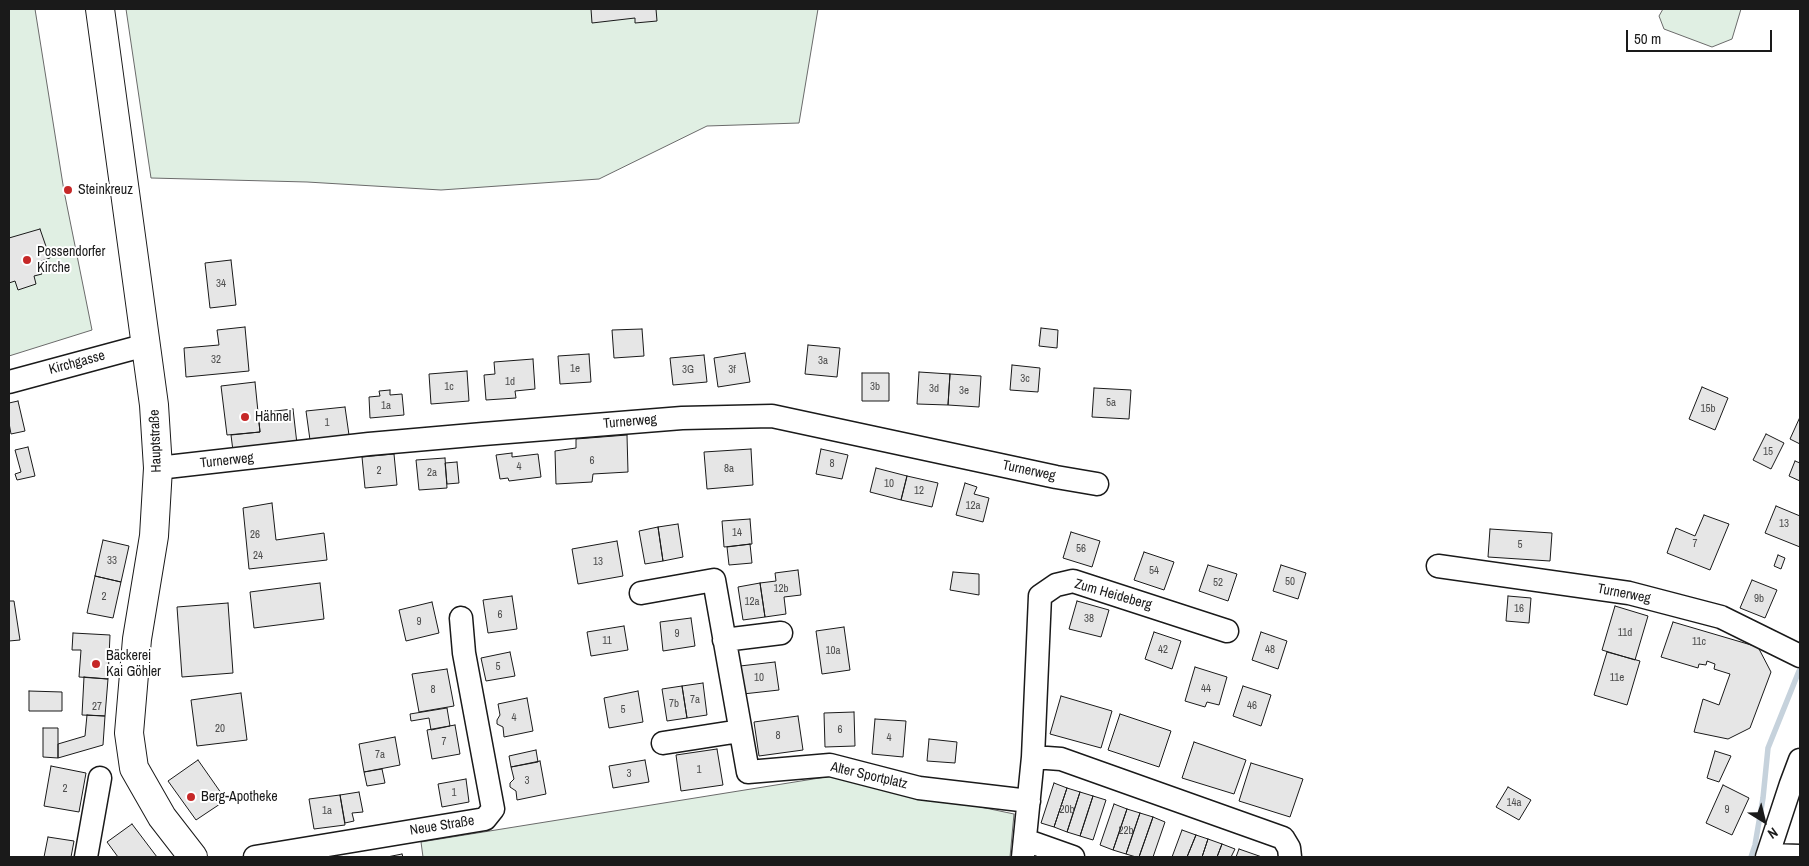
<!DOCTYPE html>
<html>
<head>
<meta charset="utf-8">
<style>
	body { margin:0 }
	#map { position:relative; width:1809px; height:866px; overflow:hidden; background:#fff; font-family:"Archivo Narrow",sans-serif }
	canvas { display:block }
	.frame { position:absolute; inset:0; border:10px solid #1a1a1a; pointer-events:none }
	.north { position:absolute; left:1739px; top:796px; width:50px; height:50px; -webkit-text-stroke:4px #fff; paint-order:stroke; rotate:144deg; font-size:14px; font-weight:700; line-height:20px; text-align:center; color:#1a1a1a }
	.north::after { content:''; display:block; margin:auto; width:18px; height:22px; background:#1a1a1a; clip-path:polygon(50% 0,100% 100%,50% 72%,0 100%) }
	.scale { position:absolute; left:1626px; top:30px; width:146px; height:22px; box-sizing:border-box; border:2px solid #1a1a1a; border-top:0; padding-left:6px; font-size:15px; line-height:18px; white-space:nowrap; color:#1a1a1a; -webkit-text-stroke:4px #fff; paint-order:stroke }
</style>
</head>
<body>
<div id="map">
<canvas width="1809" height="866"></canvas>
<div class="frame"></div>
<div class="north">N</div>
<div class="scale">50 m</div>
</div>
<script>
const ctx = document.querySelector('canvas').getContext('2d');
ctx.lineJoin = 'round';
function fill(path, color) {
  ctx.fillStyle = color;
  ctx.fill(path, 'evenodd');
}
function shape(rows) {
  const path = new Path2D();
  for (const r of rows) {
    path.moveTo(r[0], r[1]);
    for (let i = 2; i < r.length; i += 2) path.lineTo(r[i], r[i + 1]);
  }
  return path;
}
function strokePath(path, color, width, dash) {
  ctx.strokeStyle = color;
  ctx.lineWidth = width;
  ctx.lineCap = dash ? 'butt' : 'round';
  ctx.setLineDash(dash || []);
  ctx.stroke(path);
}
function label(font, color, halo, rows, align = 'center') {
  ctx.font = font + ' "Archivo Narrow",sans-serif';
  ctx.lineWidth = 4;
  ctx.setLineDash([]);
  ctx.textBaseline = 'middle';
  ctx.strokeStyle = halo;
  ctx.fillStyle = color;
  for (const [text, x, y, turn = 0] of rows) {
    ctx.save();
    ctx.translate(x, y);
    ctx.rotate((+turn || 0) * Math.PI / 180);
    ctx.textAlign = isNaN(turn) ? turn : align;
    if (halo) ctx.strokeText(text, 0, 0);
    ctx.fillText(text, 0, 0);
    ctx.restore();
  }
}
const green = shape([
	[9,9,35,9,64,191,92,330,9,356,9,9],
	[126,9,818,9,799,123,707,126,599,179,441,190,307,182,151,178,126,9],
	[1663,9,1741,9,1732,39,1712,47,1664,29,1659,16,1663,9],
	[832,776,1014,814,1010,857,423,857,421,842,832,776]
]);
const stream = shape([
	[1751,857,1755,845,1763,798,1768,748,1799,671]
]);
const building = shape([
	[591,9,656,9,657,21,635,23,635,18,592,23,591,9],
	[40,229,50,258,39,262,42,274,34,276,36,284,18,290,15,281,9,283,9,238,40,229],
	[231,260,236,305,210,308,205,263,231,260],
	[245,327,249,371,186,377,184,348,219,345,217,330,245,327],
	[1041,328,1058,330,1057,348,1039,346,1041,328],
	[642,329,644,356,614,358,612,330,642,329],
	[808,345,840,348,837,377,805,374,808,345],
	[745,353,750,382,718,387,714,358,745,353],
	[589,354,591,382,560,384,558,356,589,354],
	[704,355,707,382,673,385,670,358,704,355],
	[533,359,535,389,515,391,516,398,486,400,484,375,495,374,494,362,533,359],
	[1012,365,1040,368,1038,392,1010,390,1012,365],
	[467,371,469,401,431,404,429,374,467,371],
	[919,372,950,374,948,405,917,404,919,372],
	[862,373,889,373,889,401,862,401,862,373],
	[950,374,981,376,979,407,948,405,950,374],
	[255,382,260,432,227,435,221,386,255,382],
	[1702,387,1728,398,1715,430,1689,419,1702,387],
	[1094,388,1131,390,1129,419,1092,417,1094,388],
	[390,390,390,395,402,394,404,415,370,418,369,397,380,396,379,391,390,390],
	[18,401,25,431,11,434,9,423,9,403,18,401],
	[345,407,349,435,310,440,306,411,345,407],
	[293,409,297,444,233,451,231,435,260,432,258,413,293,409],
	[1800,417,1800,444,1790,439,1800,417],
	[1766,434,1784,443,1771,469,1753,460,1766,434],
	[627,435,628,472,593,474,592,482,556,484,555,451,576,448,576,439,627,435],
	[28,447,35,476,17,480,15,474,21,472,15,450,28,447],
	[751,449,753,485,707,489,704,452,751,449],
	[821,449,848,455,842,479,816,474,821,449],
	[512,453,512,457,538,454,541,477,509,481,508,478,500,479,496,455,512,453],
	[394,454,397,485,365,488,362,457,394,454],
	[445,458,447,488,419,490,416,460,445,458],
	[1795,461,1800,463,1800,481,1789,476,1795,461],
	[457,462,459,483,447,484,445,463,457,462],
	[876,468,907,476,901,500,870,492,876,468],
	[907,476,938,483,932,507,901,500,907,476],
	[965,483,977,487,974,494,989,498,983,522,956,515,965,483],
	[272,503,276,540,324,533,327,560,249,569,243,508,272,503],
	[1776,506,1800,516,1800,547,1765,533,1776,506],
	[1704,515,1729,524,1710,570,1667,553,1676,528,1695,536,1704,515],
	[750,519,752,544,724,547,722,521,750,519],
	[678,524,683,557,663,561,658,527,678,524],
	[658,527,663,561,645,564,639,531,658,527],
	[1490,529,1552,533,1550,561,1488,557,1490,529],
	[1071,532,1100,541,1092,567,1063,558,1071,532],
	[103,540,129,546,121,582,95,576,103,540],
	[617,541,623,576,578,584,572,549,617,541],
	[750,544,752,563,729,565,727,547,750,544],
	[1144,552,1174,562,1164,590,1134,580,1144,552],
	[1778,555,1785,558,1781,569,1774,566,1778,555],
	[1208,565,1237,574,1228,601,1199,591,1208,565],
	[1281,565,1306,573,1298,599,1273,591,1281,565],
	[798,570,801,595,784,597,786,614,765,617,760,583,776,581,775,573,798,570],
	[953,572,979,574,979,595,950,590,953,572],
	[95,576,121,582,113,618,87,613,95,576],
	[1752,580,1777,590,1765,618,1740,608,1752,580],
	[320,583,324,619,254,628,250,592,320,583],
	[760,583,765,617,743,620,738,587,760,583],
	[512,596,517,629,488,633,483,600,512,596],
	[1508,596,1531,598,1529,623,1506,621,1508,596],
	[9,601,14,601,20,640,9,641,9,601],
	[1077,601,1109,610,1101,637,1069,629,1077,601],
	[432,602,439,633,406,641,399,610,432,602],
	[228,603,233,673,182,677,177,607,228,603],
	[1615,606,1648,616,1635,660,1602,650,1615,606],
	[691,618,695,646,663,651,660,622,691,618],
	[1673,622,1758,647,1771,672,1750,728,1728,739,1694,732,1703,699,1719,705,1730,674,1714,669,1715,664,1707,661,1706,665,1699,664,1698,668,1661,657,1673,622],
	[624,626,628,650,591,656,587,632,624,626],
	[844,627,850,670,822,674,816,631,844,627],
	[1154,632,1181,641,1172,669,1145,659,1154,632],
	[1261,632,1287,641,1278,669,1252,660,1261,632],
	[73,633,110,635,108,679,79,677,81,650,72,650,73,633],
	[510,652,515,676,486,681,481,658,510,652],
	[1607,652,1640,661,1627,705,1594,695,1607,652],
	[775,662,779,690,743,694,740,666,775,662],
	[1195,667,1227,677,1219,705,1207,702,1205,707,1185,701,1195,667],
	[447,669,454,706,419,712,412,674,447,669],
	[84,677,108,679,105,716,82,715,84,677],
	[703,683,707,715,687,718,682,686,703,683],
	[682,686,687,718,667,721,662,689,682,686],
	[1243,686,1271,695,1261,726,1233,716,1243,686],
	[29,691,62,692,62,711,29,711,29,691],
	[638,691,643,722,609,728,604,698,638,691],
	[241,693,247,740,197,746,191,700,241,693],
	[1061,696,1112,711,1101,748,1050,734,1061,696],
	[527,698,533,731,504,737,503,727,497,724,497,720,500,715,498,704,527,698],
	[447,708,450,726,431,730,429,718,411,721,410,714,447,708],
	[854,712,855,746,825,747,824,713,854,712],
	[1120,714,1171,731,1159,767,1108,750,1120,714],
	[87,715,105,716,103,745,58,758,58,744,85,736,87,715],
	[798,716,803,750,759,756,754,722,798,716],
	[875,719,906,721,903,757,872,754,875,719],
	[455,725,460,754,432,759,427,730,455,725],
	[43,728,58,728,58,758,43,757,43,728],
	[395,737,400,765,364,772,359,744,395,737],
	[929,739,957,742,955,763,927,761,929,739],
	[1194,742,1246,760,1234,794,1182,778,1194,742],
	[717,749,723,785,681,791,676,755,717,749],
	[536,750,538,762,511,767,509,756,536,750],
	[1715,751,1731,756,1719,782,1707,778,1715,751],
	[198,760,226,800,196,820,168,781,198,760],
	[645,760,649,782,613,788,609,766,645,760],
	[540,761,546,794,517,800,516,791,510,787,510,783,514,779,511,767,540,761],
	[1251,763,1303,779,1290,817,1239,801,1251,763],
	[51,766,86,773,79,812,44,806,51,766],
	[382,769,385,783,367,786,364,772,382,769],
	[466,779,469,802,442,807,438,784,466,779],
	[1054,783,1067,788,1054,827,1041,823,1054,783],
	[1723,785,1749,798,1732,835,1706,823,1723,785],
	[1508,787,1531,800,1519,820,1496,807,1508,787],
	[1067,788,1080,792,1067,832,1054,827,1067,788],
	[359,792,363,812,352,813,354,821,345,823,340,795,359,792],
	[1080,792,1093,796,1080,836,1067,832,1080,792],
	[340,795,345,825,314,829,309,799,340,795],
	[1093,796,1106,800,1093,840,1080,836,1093,796],
	[1114,804,1127,809,1113,850,1100,845,1114,804],
	[1127,809,1140,813,1126,854,1113,850,1127,809],
	[1140,813,1153,817,1139,857,1136,857,1126,854,1140,813],
	[1153,817,1165,822,1153,857,1139,857,1153,817],
	[132,824,157,857,118,857,107,842,132,824],
	[1182,830,1196,835,1187,857,1172,857,1182,830],
	[1196,835,1208,839,1202,857,1187,857,1196,835],
	[48,837,74,841,71,857,44,857,48,837],
	[1208,839,1222,844,1217,857,1202,857,1208,839],
	[1222,844,1235,849,1231,857,1217,857,1222,844],
	[1239,849,1262,857,1236,857,1239,849],
	[402,854,403,857,387,857,402,854]
]);
const minor = shape([
	[9,382,146,345],
	[158,468,369,444,483,434,682,418,772,416,1056,477,1097,484],
	[1438,566,1629,593,1721,617,1800,656],
	[641,593,714,580,748,772,830,765,919,788,1029,801],
	[724,640,781,633],
	[663,743,740,731],
	[1033,757,1061,759,1283,838,1289,848,1290,857],
	[1025,840,1073,857],
	[1768,855,1800,856],
	[86,857,100,778],
	[255,857,485,819,493,809,464,653,461,618],
	[1023,857,1033,757,1040,596,1056,585,1073,581,1227,631],
	[1767,857,1791,784,1800,760]
]);
const major = shape([
	[100,9,154,405,158,468,154,536,137,639,129,733,134,768,162,817,193,857]
]);
const markers = [
	[68,190,5,"#c62828"],
	[27,260,5,"#c62828"],
	[245,417,5,"#c62828"],
	[96,664,5,"#c62828"],
	[191,797,5,"#c62828"]
];
const numberNames = [
	["34",221,284],
	["32",216,360],
	["3a",823,361],
	["1e",575,369],
	["3G",688,370],
	["3f",732,370],
	["3c",1025,379],
	["1d",510,382],
	["1c",449,387],
	["3b",875,387],
	["3d",934,389],
	["3e",964,391],
	["5a",1111,403],
	["1a",386,406],
	["15b",1708,409],
	["1",327,423],
	["15",1768,452],
	["6",592,461],
	["8",832,464],
	["4",519,467],
	["8a",729,469],
	["2",379,471],
	["2a",432,473],
	["10",889,484],
	["12",919,491],
	["12a",973,506],
	["13",1784,524],
	["14",737,533],
	["26",255,535],
	["7",1695,544],
	["5",1520,545],
	["56",1081,549],
	["24",258,556],
	["33",112,561],
	["13",598,562],
	["54",1154,571],
	["50",1290,582],
	["52",1218,583],
	["12b",781,589],
	["2",104,597],
	["9b",1759,599],
	["12a",752,602],
	["16",1519,609],
	["6",500,615],
	["38",1089,619],
	["9",419,622],
	["11d",1625,633],
	["9",677,634],
	["11",607,641],
	["11c",1699,642],
	["42",1163,650],
	["48",1270,650],
	["10a",833,651],
	["5",498,667],
	["10",759,678],
	["11e",1617,678],
	["44",1206,689],
	["8",433,690],
	["7a",695,700],
	["7b",674,704],
	["46",1252,706],
	["27",97,707],
	["5",623,710],
	["4",514,718],
	["20",220,729],
	["6",840,730],
	["8",778,736],
	["4",889,738],
	["7",444,742],
	["7a",380,755],
	["1",699,770],
	["3",629,774],
	["3",527,781],
	["2",65,789],
	["1",454,793],
	["14a",1514,803],
	["20b",1067,810],
	["9",1727,810],
	["1a",327,811],
	["22b",1126,831]
];
const poiNames = [
	["Steinkreuz",78,190],
	["Possendorfer",37,252],
	["Kirche",37,268],
	["Hähnel",255,417],
	["Bäckerei",106,656],
	["Kai Göhler",106,672],
	["Berg-Apotheke",201,797]
];
const streetNames = [
	["Kirchgasse",77,363,-15],
	["Turnerweg",630,422,-5],
	["Hauptstraße",156,441,-92],
	["Turnerweg",227,461,-6],
	["Turnerweg",1029,471,12],
	["Turnerweg",1624,594,11],
	["Zum Heideberg",1113,595,16],
	["Alter Sportplatz",869,776,13],
	["Neue Straße",442,826,-9]
];
fill(green, '#e0efe3');
strokePath(green, '#6a6a6a', 1);
strokePath(stream, '#c6d2dc', 5.5);
fill(building, '#e6e6e6');
strokePath(building, '#1a1a1a', 1);
strokePath(minor, '#1a1a1a', 25);
strokePath(major, '#1a1a1a', 30);
strokePath(minor, '#fff', 22);
strokePath(major, '#fff', 28);
for (const [x, y, r, color] of markers) {
  const dot = new Path2D();
  dot.arc(x, y, r, 0, 2 * Math.PI);
  ctx.fillStyle = color;
  ctx.fill(dot);
  strokePath(dot, '#fff', 2);
}
label('11px', '#4d4d4d', null, numberNames);
label('14px', '#1a1a1a', '#fff', poiNames, 'left');
label('14px', '#1a1a1a', '#fff', streetNames);
</script>
</body>
</html>
